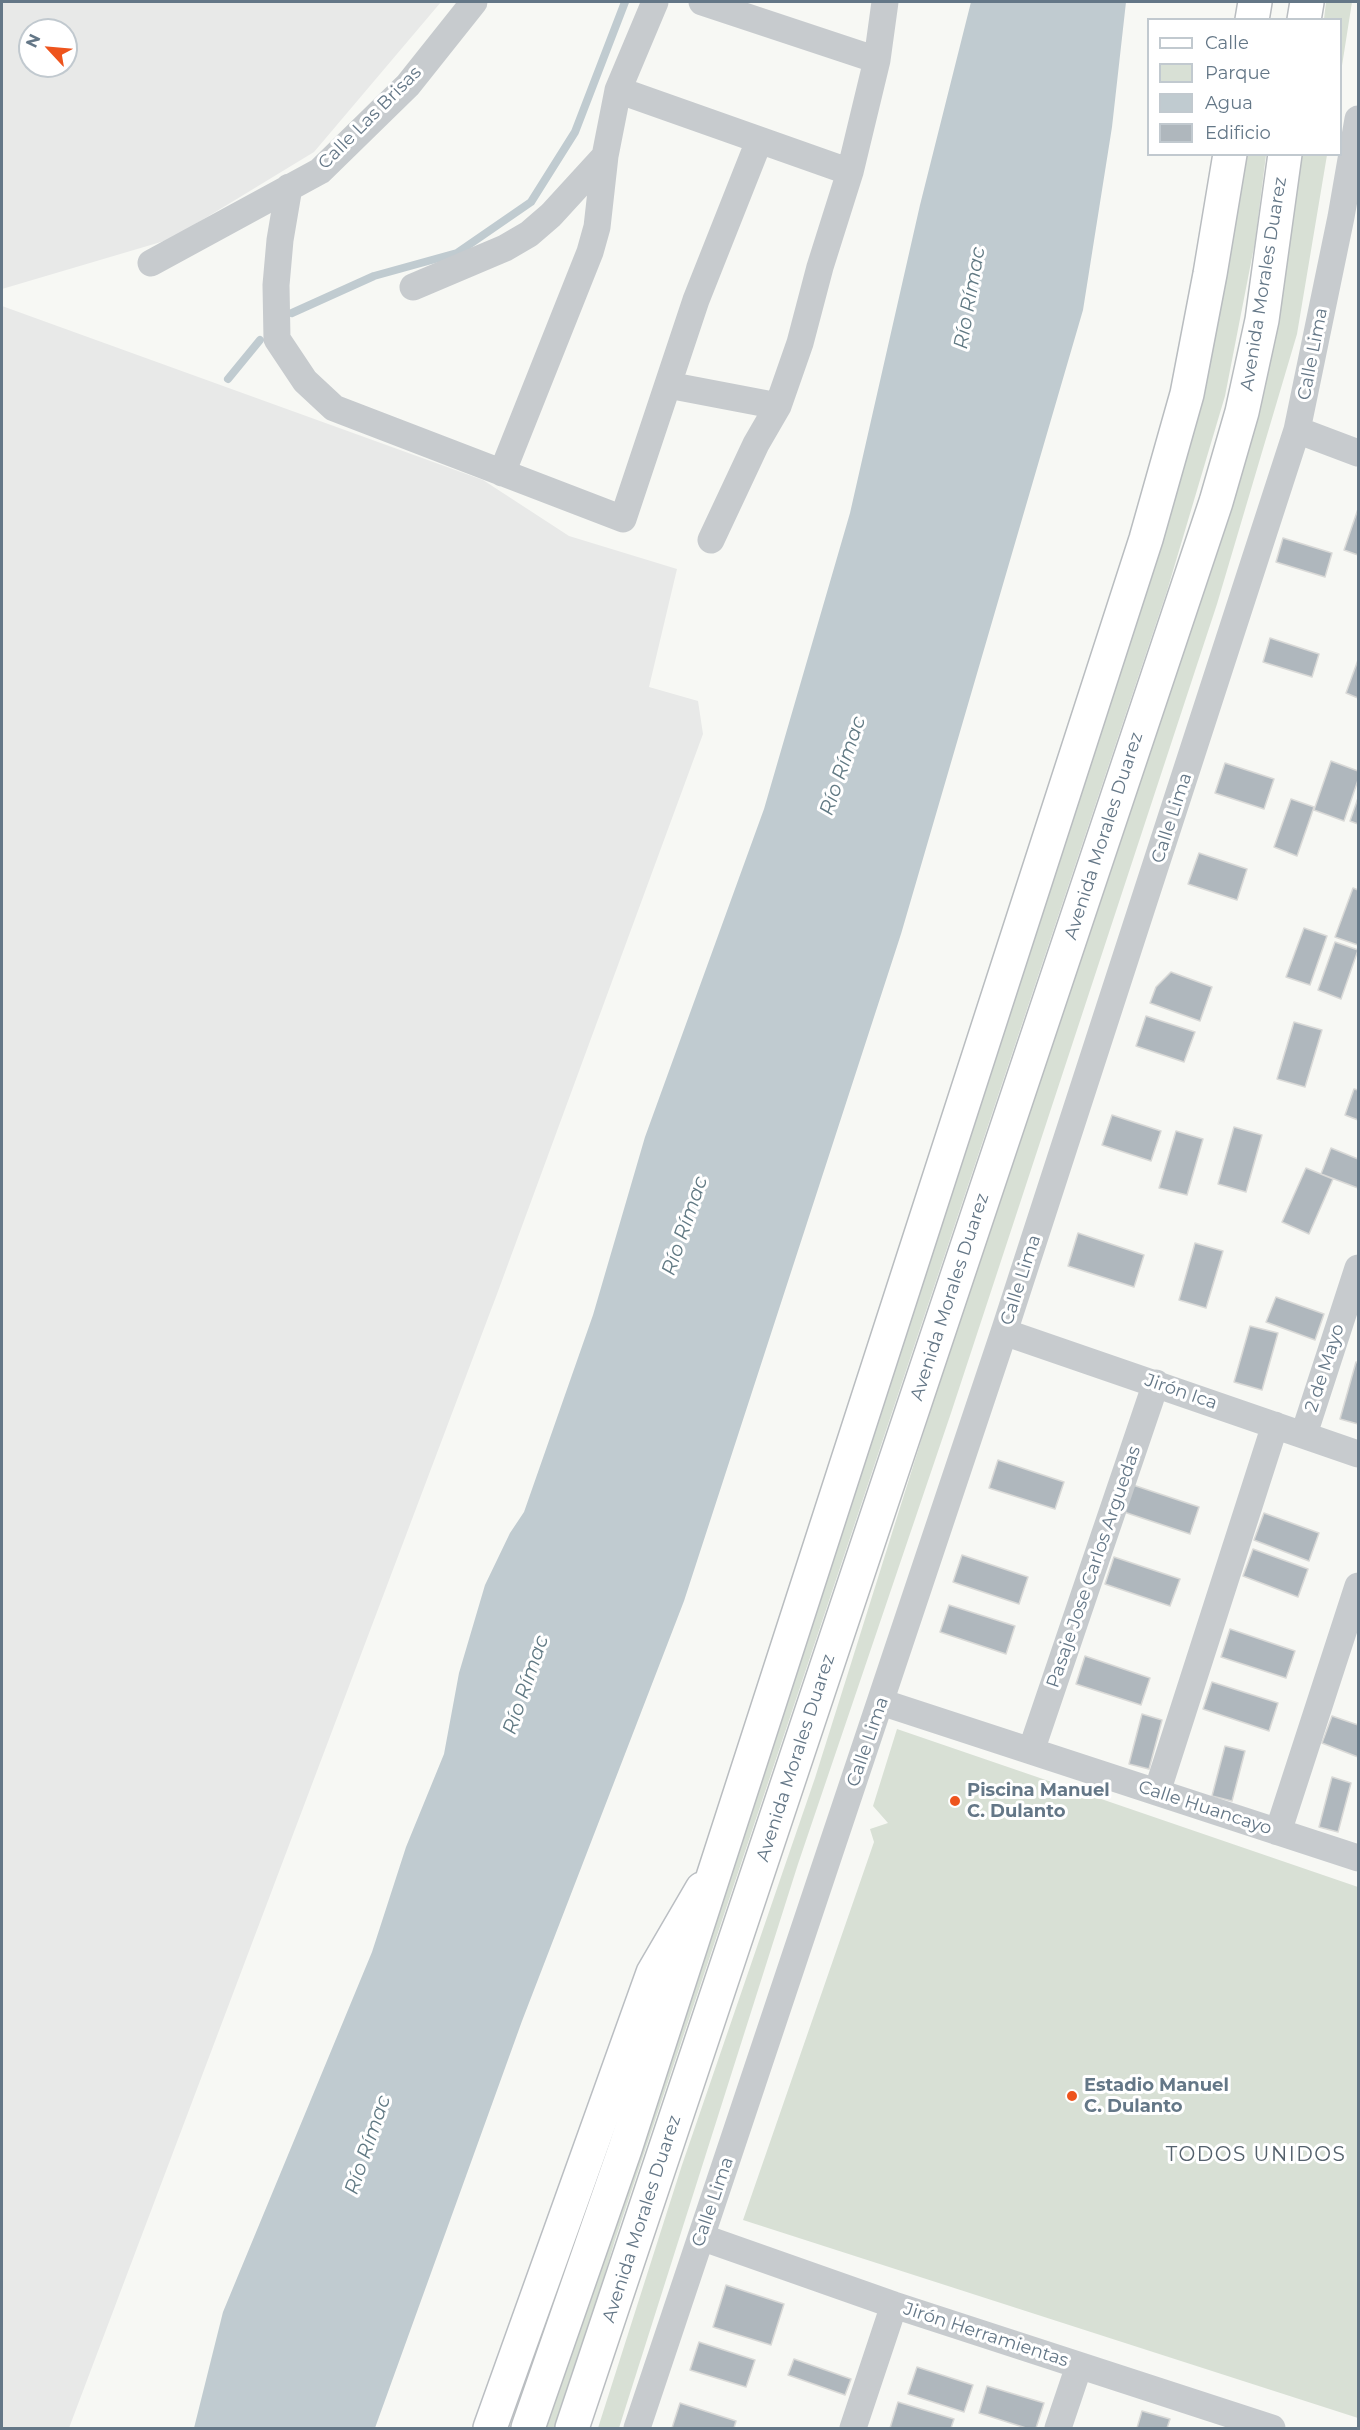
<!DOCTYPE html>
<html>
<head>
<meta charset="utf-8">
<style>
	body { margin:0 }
	#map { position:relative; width:1360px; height:2430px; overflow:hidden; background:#f7f8f4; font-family:Montserrat,sans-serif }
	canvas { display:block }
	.frame { position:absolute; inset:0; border:3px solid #647787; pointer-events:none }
	.legend { position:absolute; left:1147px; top:18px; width:195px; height:138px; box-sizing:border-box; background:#fff; border:2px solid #c1c9cf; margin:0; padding:8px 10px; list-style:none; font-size:18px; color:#647787 }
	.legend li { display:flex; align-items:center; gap:12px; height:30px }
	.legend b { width:30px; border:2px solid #c1c9cf }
	.north { position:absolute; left:18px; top:18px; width:60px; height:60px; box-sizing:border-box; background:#fff; border:2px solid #c1c9cf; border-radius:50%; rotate:296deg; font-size:16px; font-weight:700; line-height:24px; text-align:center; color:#647787 }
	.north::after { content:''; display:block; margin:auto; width:21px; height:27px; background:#ee541d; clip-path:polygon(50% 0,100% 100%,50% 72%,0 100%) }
</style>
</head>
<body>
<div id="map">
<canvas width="1360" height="2430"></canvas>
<div class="frame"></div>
<ul class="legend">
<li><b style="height:8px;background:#fff"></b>Calle</li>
<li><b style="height:16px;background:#d8e0d5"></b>Parque</li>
<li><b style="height:16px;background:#c0cbd0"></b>Agua</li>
<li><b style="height:16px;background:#afb7bd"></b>Edificio</li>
</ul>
<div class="north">N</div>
</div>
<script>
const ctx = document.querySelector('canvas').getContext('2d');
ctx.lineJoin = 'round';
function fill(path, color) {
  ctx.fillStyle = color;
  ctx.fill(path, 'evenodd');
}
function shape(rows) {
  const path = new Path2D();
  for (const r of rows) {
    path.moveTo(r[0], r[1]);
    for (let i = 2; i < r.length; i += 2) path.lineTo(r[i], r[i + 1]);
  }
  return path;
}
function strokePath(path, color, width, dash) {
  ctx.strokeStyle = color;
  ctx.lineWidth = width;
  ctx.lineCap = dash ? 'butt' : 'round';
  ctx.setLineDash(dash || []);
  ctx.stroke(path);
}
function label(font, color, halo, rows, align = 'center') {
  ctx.font = font + ' Montserrat,sans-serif';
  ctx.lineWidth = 6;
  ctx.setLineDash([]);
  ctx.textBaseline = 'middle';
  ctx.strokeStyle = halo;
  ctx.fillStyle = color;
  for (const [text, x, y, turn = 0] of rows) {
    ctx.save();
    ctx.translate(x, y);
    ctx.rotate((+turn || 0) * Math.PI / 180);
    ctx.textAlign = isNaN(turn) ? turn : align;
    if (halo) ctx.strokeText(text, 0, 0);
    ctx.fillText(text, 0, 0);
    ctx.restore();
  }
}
const built = shape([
	[2,2,441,2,314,152,171,239,2,289],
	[30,30,66,30,66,66,30,66],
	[2,306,483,480,569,536,677,569,649,687,698,701,703,734,497,1294,69,2428,2,2428]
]);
const green = shape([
	[1326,2,1352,2,1341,72,1340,20,1324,19],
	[1244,155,1266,155,1255,242,1225,396,1167,591,615,2240,560,2428,540,2428,1168,510],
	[1302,155,1327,155,1297,334,1217,604,951,1413,798,1864,619,2428,598,2428,682,2165,815,1778,998,1196,1202,596,1256,416,1286,273],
	[897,1729,1358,1887,1358,2418,743,2220,874,1842,870,1829,888,1823,873,1806]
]);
const water = shape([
	[971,2,1126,2,1112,127,1083,310,901,934,684,1601,522,2021,375,2428,194,2428,223,2312,372,1952,406,1847,444,1754,459,1673,485,1585,510,1533,524,1512,593,1315,645,1137,764,809,850,513,920,205]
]);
const stream = shape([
	[292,313,374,276,457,253,531,202,575,132,625,2],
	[228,379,260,340]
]);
const building = shape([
	[1358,509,1358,555,1344,550,1358,509],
	[1283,538,1332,553,1325,577,1276,562,1283,538],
	[1270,638,1319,654,1312,677,1263,662,1270,638],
	[1358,660,1358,698,1346,693,1358,660],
	[1331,761,1358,771,1358,780,1344,821,1314,810,1331,761],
	[1225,763,1274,779,1264,809,1215,793,1225,763],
	[1358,798,1358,824,1350,821,1358,798],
	[1291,799,1314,807,1297,856,1274,847,1291,799],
	[1199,853,1247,869,1237,900,1188,884,1199,853],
	[1353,888,1358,890,1358,945,1335,937,1353,888],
	[1304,928,1327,936,1310,985,1286,977,1304,928],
	[1335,942,1358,950,1341,999,1318,990,1335,942],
	[1171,972,1212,987,1200,1021,1150,1003,1156,987,1171,972],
	[1146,1016,1195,1032,1184,1062,1136,1046,1146,1016],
	[1294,1022,1322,1030,1305,1087,1277,1079,1294,1022],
	[1354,1089,1358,1090,1358,1120,1345,1115,1354,1089],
	[1112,1115,1161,1131,1151,1161,1102,1145,1112,1115],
	[1234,1127,1262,1135,1246,1192,1218,1184,1234,1127],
	[1176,1131,1203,1139,1187,1195,1159,1188,1176,1131],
	[1331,1148,1358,1159,1358,1188,1321,1174,1331,1148],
	[1306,1168,1333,1179,1309,1234,1282,1222,1306,1168],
	[1078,1233,1144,1255,1134,1287,1068,1266,1078,1233],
	[1195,1243,1223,1251,1206,1308,1179,1300,1195,1243],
	[1276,1297,1324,1314,1315,1340,1266,1322,1276,1297],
	[1250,1326,1278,1333,1262,1390,1234,1382,1250,1326],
	[1356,1362,1358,1363,1358,1424,1340,1419,1356,1362],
	[998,1460,1064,1482,1055,1509,989,1488,998,1460],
	[1133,1485,1199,1507,1190,1534,1124,1512,1133,1485],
	[1264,1513,1319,1533,1309,1561,1254,1540,1264,1513],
	[1253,1549,1308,1569,1298,1597,1243,1576,1253,1549],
	[962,1555,1028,1577,1019,1604,953,1582,962,1555],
	[1114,1557,1180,1579,1170,1606,1105,1584,1114,1557],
	[949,1605,1015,1626,1006,1654,940,1632,949,1605],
	[1230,1629,1295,1651,1286,1678,1221,1657,1230,1629],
	[1085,1656,1150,1678,1141,1705,1076,1684,1085,1656],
	[1212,1682,1278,1703,1269,1731,1203,1709,1212,1682],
	[1142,1714,1162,1720,1149,1769,1129,1764,1142,1714],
	[1332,1716,1358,1725,1358,1757,1322,1743,1332,1716],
	[1225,1746,1245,1751,1232,1801,1212,1796,1225,1746],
	[1332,1777,1351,1783,1338,1832,1319,1827,1332,1777],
	[726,2285,784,2304,771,2345,713,2327,726,2285],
	[699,2342,755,2360,746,2387,690,2370,699,2342],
	[794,2359,851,2379,845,2395,788,2375,794,2359],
	[917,2367,973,2385,964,2412,908,2394,917,2367],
	[987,2386,1044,2403,1036,2428,1026,2428,979,2413,987,2386],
	[898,2402,954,2419,951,2428,890,2428,898,2402],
	[680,2403,736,2421,734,2428,672,2428,680,2403],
	[1142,2411,1170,2419,1167,2428,1137,2428,1142,2411]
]);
const minor = shape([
	[702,2,877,60],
	[618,90,850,172],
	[289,187,280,240,276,285,277,339,305,381,334,408,623,519,696,300,759,141],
	[151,263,320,171,408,85,474,2],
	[413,287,505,248,529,234,551,215,605,156],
	[668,385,778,406],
	[1297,430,1358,453],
	[502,473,590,252,597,227,605,156,618,90,655,2],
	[711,540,756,444,778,406,800,343,820,267,850,172,877,60,885,2],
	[1004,1332,1358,1454],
	[1304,1434,1358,1268],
	[881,1702,1358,1858],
	[1031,1751,1156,1383],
	[1157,1792,1275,1425],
	[1278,1832,1358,1586],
	[701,2237,894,2305,1272,2428],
	[637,2428,1004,1332,1297,430,1341,217,1358,119],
	[853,2428,894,2305],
	[1058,2428,1079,2366]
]);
const primary = shape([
	[490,2428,653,1973,702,1889]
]);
const trunk = shape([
	[1252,20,1255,2],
	[1304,20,1307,2],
	[528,2428,625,2149,1146,539,1187,394,1210,274,1230,154],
	[572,2428,1216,502,1242,412,1262,320,1285,154]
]);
const markers = [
	[955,1801,6,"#ee541d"],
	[1072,2096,6,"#ee541d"]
];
const streetNames = [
	["Calle Las Brisas",370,118,-45],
	["Avenida Morales Duarez",1264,284,-81],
	["Calle Lima",1313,354,-79],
	["Calle Lima",1172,818,-72],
	["Avenida Morales Duarez",1104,836,-72],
	["Calle Lima",1021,1280,-72],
	["Avenida Morales Duarez",950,1297,-72],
	["2 de Mayo",1325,1368,-72],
	["Jirón Ica",1181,1392,19],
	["Pasaje Jose Carlos Arguedas",1094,1567,-71],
	["Calle Lima",868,1742,-71],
	["Avenida Morales Duarez",796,1758,-72],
	["Calle Huancayo",1205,1808,18],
	["Calle Lima",713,2202,-71],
	["Avenida Morales Duarez",642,2219,-72],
	["Jirón Herramientas",986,2335,18]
];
const poiNames = [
	["Piscina Manuel",967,1791],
	["C. Dulanto",967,1812],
	["Estadio Manuel",1084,2086],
	["C. Dulanto",1084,2107]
];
const waterNames = [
	["Río Rímac",970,298,-80],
	["Río Rímac",843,766,-71],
	["Río Rímac",685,1226,-71],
	["Río Rímac",526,1685,-71],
	["Río Rímac",368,2145,-71]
];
const neighbourhoodNames = [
	["TODOS UNIDOS",1256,2155]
];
fill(built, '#e8e9e8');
fill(green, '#d8e0d5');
fill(water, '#c0cbd0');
strokePath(stream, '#c0cbd0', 8);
fill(building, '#afb7bd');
strokePath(building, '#d9d9d7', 1.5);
strokePath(primary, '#babec2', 36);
strokePath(trunk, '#b9bdc0', 36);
strokePath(minor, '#c7cbce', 27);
strokePath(primary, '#fff', 33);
strokePath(trunk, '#fff', 33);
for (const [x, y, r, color] of markers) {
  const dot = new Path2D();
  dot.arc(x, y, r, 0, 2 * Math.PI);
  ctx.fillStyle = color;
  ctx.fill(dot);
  strokePath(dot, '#fff', 2);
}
label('18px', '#647787', '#fff', streetNames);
label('bold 18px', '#647787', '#fff', poiNames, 'left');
label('italic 20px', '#607983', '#fff', waterNames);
ctx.letterSpacing = '1.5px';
label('20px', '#53606c', '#fff', neighbourhoodNames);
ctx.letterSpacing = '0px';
</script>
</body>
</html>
